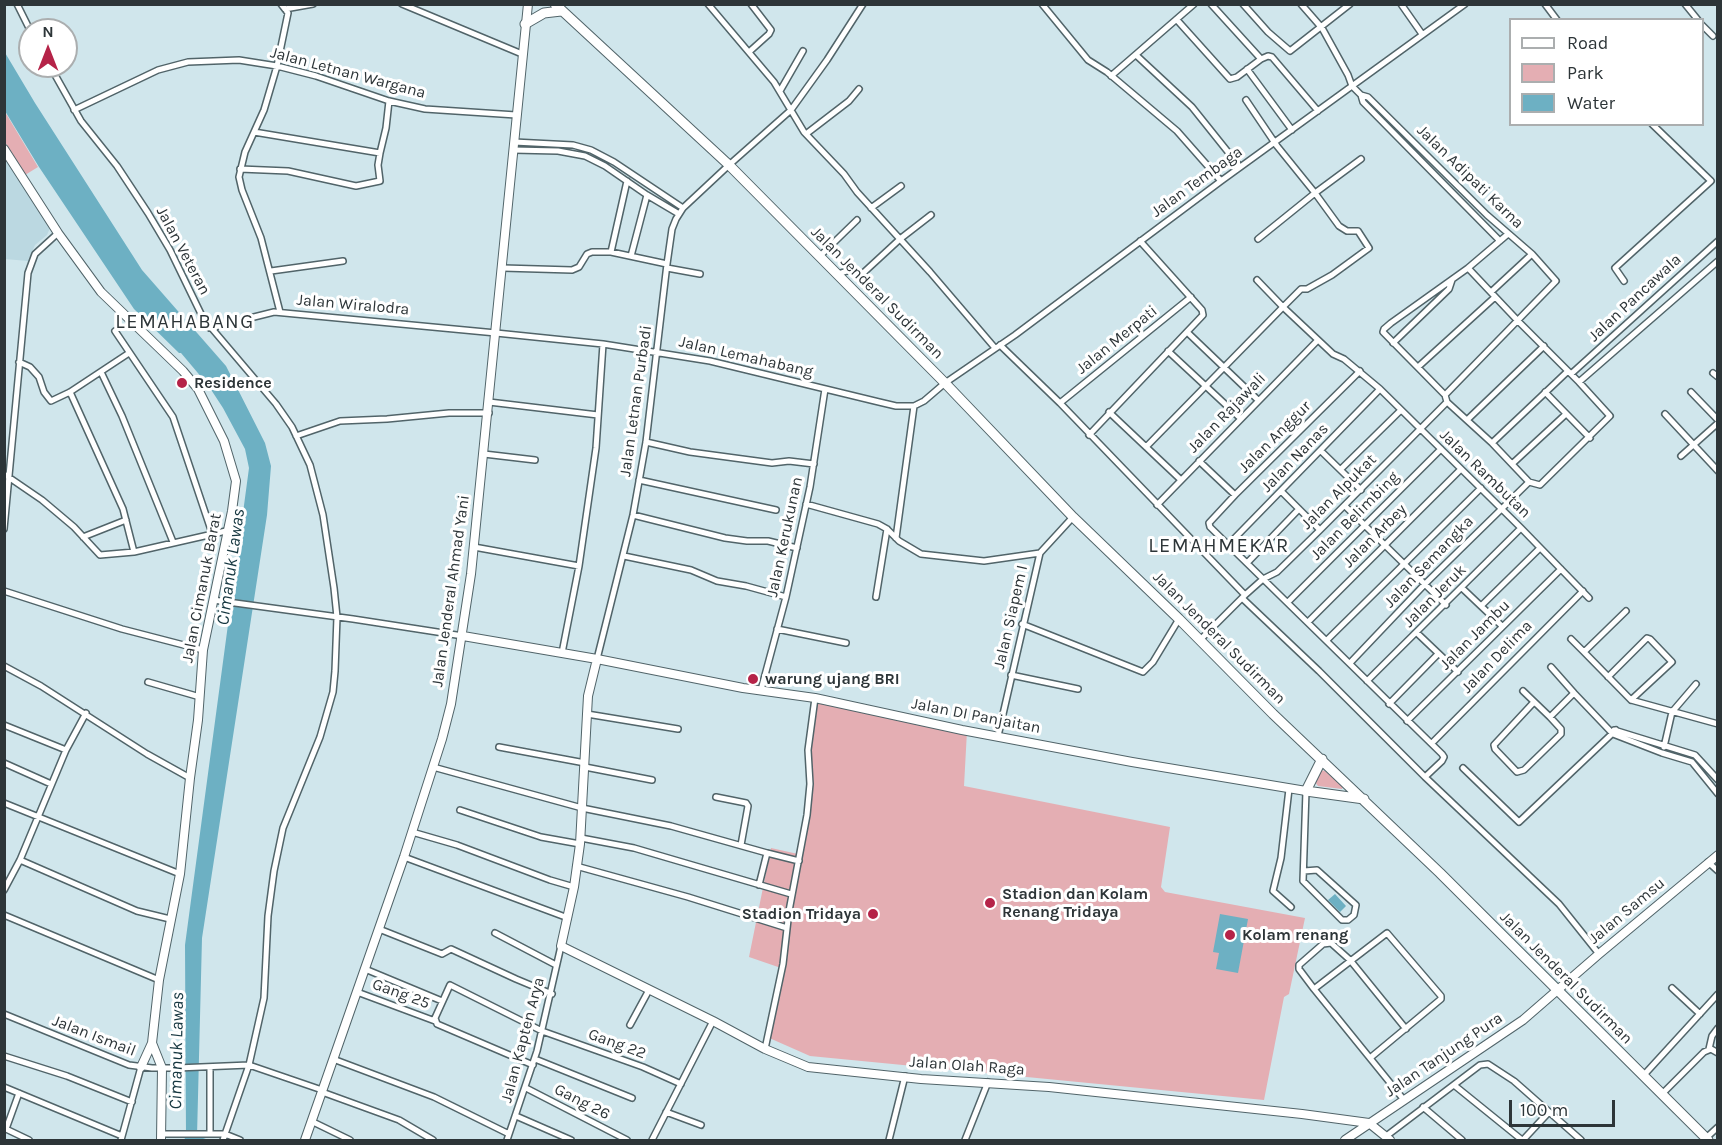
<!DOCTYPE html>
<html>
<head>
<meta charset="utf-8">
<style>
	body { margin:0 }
	#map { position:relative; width:1722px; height:1145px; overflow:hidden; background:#d0e6ec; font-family:Karla,sans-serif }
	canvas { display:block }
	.frame { position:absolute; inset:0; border:6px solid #2d3538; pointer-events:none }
	.legend { position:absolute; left:1509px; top:18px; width:195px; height:108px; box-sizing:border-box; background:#fff; border:2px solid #abaeaf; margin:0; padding:8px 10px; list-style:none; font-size:18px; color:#2d3538 }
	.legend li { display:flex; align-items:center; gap:12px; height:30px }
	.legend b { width:30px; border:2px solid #abaeaf }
	.north { position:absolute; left:18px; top:18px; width:60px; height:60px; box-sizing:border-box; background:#fff; border:2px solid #abaeaf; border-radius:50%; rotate:0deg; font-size:16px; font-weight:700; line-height:24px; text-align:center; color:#2d3538 }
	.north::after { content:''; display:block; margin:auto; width:21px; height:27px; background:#b52348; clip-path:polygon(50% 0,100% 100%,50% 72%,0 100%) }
	.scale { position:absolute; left:1509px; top:1100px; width:106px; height:27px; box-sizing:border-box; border:3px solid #2d3538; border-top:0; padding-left:8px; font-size:18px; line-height:21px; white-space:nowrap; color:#2d3538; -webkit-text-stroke:4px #fff; paint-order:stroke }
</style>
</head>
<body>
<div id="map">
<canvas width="1722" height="1145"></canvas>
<div class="frame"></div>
<ul class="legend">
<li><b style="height:8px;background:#fff"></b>Road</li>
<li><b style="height:16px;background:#e4aeb3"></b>Park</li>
<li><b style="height:16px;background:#6db0c3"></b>Water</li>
</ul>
<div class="north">N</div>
<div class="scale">100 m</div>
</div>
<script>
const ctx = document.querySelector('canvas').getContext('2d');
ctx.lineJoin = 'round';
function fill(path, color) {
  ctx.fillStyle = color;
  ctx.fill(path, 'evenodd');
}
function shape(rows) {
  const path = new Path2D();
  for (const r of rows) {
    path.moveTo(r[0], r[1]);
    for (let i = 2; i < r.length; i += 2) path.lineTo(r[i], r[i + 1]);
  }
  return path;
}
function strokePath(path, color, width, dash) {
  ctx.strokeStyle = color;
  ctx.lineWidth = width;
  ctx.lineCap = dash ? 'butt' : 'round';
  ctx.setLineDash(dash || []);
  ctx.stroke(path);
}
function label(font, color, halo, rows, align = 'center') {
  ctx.font = font + ' Karla,sans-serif';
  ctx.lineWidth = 6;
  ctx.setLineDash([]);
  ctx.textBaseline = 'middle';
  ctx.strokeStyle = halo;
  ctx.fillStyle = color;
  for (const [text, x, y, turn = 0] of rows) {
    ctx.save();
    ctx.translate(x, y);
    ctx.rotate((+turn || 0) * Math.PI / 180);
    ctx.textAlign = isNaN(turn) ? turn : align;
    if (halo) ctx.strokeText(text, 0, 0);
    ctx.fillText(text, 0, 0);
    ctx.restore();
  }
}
const built = shape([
	[4,157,50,228,47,235,35,245,28,261,5,259]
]);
const green = shape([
	[5,112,38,167,25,175,5,142],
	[811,702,967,731,964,786,1170,827,1161,887,1165,892,1305,918,1289,994,1284,997,1264,1100,810,1056,767,1037,781,968,749,957,771,848,798,854,808,794,806,759],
	[1321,770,1325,771,1343,787,1342,789,1318,786,1315,782]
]);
const water = shape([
	[4,51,35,103,142,270,226,366,265,443,271,466,267,515,202,938,197,1136,209,1140,184,1140,186,1136,185,945,249,468,245,449,223,408,208,385,181,353,179,353,134,309,39,167,5,111],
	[1335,894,1346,906,1340,912,1328,900],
	[1220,914,1248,919,1238,973,1216,969,1219,953,1213,952]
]);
const street = shape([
	[17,4,30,30],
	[402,4,522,54],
	[708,4,774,82,804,132,844,174,857,192,930,272,995,348],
	[1042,4,1088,60,1107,72,1177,131,1221,181],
	[1211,4,1261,59],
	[1243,4,1268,32,1290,51,1350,4],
	[1301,4,1322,28,1348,75,1352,86,1361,95,1368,97,1487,215,1532,254,1556,281,1445,395],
	[1401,4,1422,34],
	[1545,4,1557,20],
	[1685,4,1698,20],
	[285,9,313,4],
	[1177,20,1230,79,1237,77,1261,59,1268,56,1272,57,1318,111],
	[1702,25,1713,36],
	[749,52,769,34,771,30,751,4],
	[1136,55,1192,107,1240,167],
	[50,66,81,121,117,166,148,213,170,250,203,318,276,404,292,427,310,465,323,515,334,588,337,617,335,671,333,692,320,737,283,828,274,871,268,916,264,998,249,1065,223,1140],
	[1247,69,1292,130],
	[1111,76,1194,4],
	[780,91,803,51],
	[1361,95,1363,102,1500,241],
	[1246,100,1277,146,1315,193,1361,159],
	[74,110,158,70,188,62,239,60,277,66,316,76,389,101,425,109,516,115],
	[806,134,849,101,859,89],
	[514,142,573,145,591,150,614,162,683,208],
	[513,150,558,151,585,156,605,166,647,195,679,214],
	[380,153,386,128,389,101],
	[240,169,288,171,356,186,380,181,378,165,380,153,254,132],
	[871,208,901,186],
	[611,252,627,181],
	[631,256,647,195],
	[820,256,857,220],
	[503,268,572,270,579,267,587,254,592,252,611,252,667,264],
	[667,268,700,274],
	[1468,268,1391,323,1384,329,1383,332,1445,395,1447,402,1492,443,1529,482,1540,485,1610,416,1579,382,1518,321,1468,268,1508,234],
	[271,271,343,261],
	[838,274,850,270,861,275,900,239,931,215],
	[1257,280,1283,307,1301,289,1307,289,1332,275,1369,248,1358,231,1347,231,1339,226,1315,193,1258,239],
	[1624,281,1615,268,1711,181,1652,124],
	[1491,292,1532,254],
	[280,312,261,238,242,190,239,177,245,152,264,110,277,66,288,13,281,4],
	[210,328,274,312,496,333,603,344,710,361,879,402,896,406,914,406,924,401,945,383,1015,335,1221,181,1465,4],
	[115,331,173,417,212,533],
	[1187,332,1258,400],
	[1393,343,1449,289,1452,280],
	[1000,345,1060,403,1245,595],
	[1168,351,1240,418],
	[19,362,30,367,39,377,44,392,51,401,70,392,129,353],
	[1418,367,1495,297],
	[101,372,122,416,173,542],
	[1713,373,1718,377],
	[1571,374,1718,241],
	[1579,382,1718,261],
	[70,392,123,509,134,552],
	[1545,392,1590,438],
	[1691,392,1718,420],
	[489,402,598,415],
	[1060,403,1191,297],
	[1109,412,1181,480],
	[1665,414,1718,471],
	[1467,420,1544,346],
	[1089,435,1203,315,1202,310,1140,241],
	[296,436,340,421,387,419,449,413,489,413],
	[646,442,690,452,772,463,789,461,814,464],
	[1492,443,1568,371],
	[1146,447,1283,307,1333,354,1344,359,1380,389,1521,528,1589,598],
	[1321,451,1361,490],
	[484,454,535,460],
	[1681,456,1718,423],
	[1199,461,1235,495],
	[1512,464,1566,414],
	[1341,469,1401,410],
	[4,474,42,500,74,527,100,555,134,552,226,531],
	[639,480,776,510],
	[1281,491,1320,530],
	[806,504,878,524,887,529,899,541,921,554,984,561,1040,553],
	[1157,505,1317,341],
	[1345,506,1446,605],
	[633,515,725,538,747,541,768,541,797,548],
	[4,529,28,273,35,254,58,233],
	[83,537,126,520],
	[896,538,914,406],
	[1228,545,1380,389],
	[474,547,579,566],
	[624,556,691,570,717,581,746,586,786,597],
	[1248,562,1299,509],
	[1462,588,1502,626],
	[4,591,122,629,203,650],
	[876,597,887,529],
	[1242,598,1319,671,1425,777,1442,761,1444,757,1442,754,1210,527,1209,523,1235,495,1360,371],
	[213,600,353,619,463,636],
	[1288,602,1441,449],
	[1481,606,1540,548],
	[1626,611,1584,652,1631,700,1718,724],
	[1308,622,1461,469],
	[1022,624,1143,672,1153,662,1179,619],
	[777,629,846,643],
	[1417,633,1458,672],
	[1571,639,1584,652],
	[1200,640,1245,595,1263,579,1277,572,1320,530,1447,402],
	[1327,640,1481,488],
	[562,653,579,566,596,448,603,344],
	[597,659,633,515,646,442,667,264,672,229,676,219,683,208,729,165,791,110,827,60,863,4],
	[1350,663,1425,584,1529,482],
	[4,666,41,686,147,754,190,778],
	[1551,667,1574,693],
	[1011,675,1078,689],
	[1608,677,1647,638,1650,639,1672,662,1631,700],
	[1367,681,1521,528],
	[148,682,200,697],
	[761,690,786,597,810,487,825,389],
	[1523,691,1550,717,1574,693,1613,734,1662,753,1692,762,1718,794],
	[1534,702,1494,745,1495,749,1517,772,1524,770,1561,734,1561,729,1550,717],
	[1389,704,1438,654],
	[587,714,678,729],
	[1407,721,1561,569],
	[4,725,66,750],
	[1614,730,1695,755,1718,780],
	[998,736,1040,553,1073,517],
	[1432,743,1583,591],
	[499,747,585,763],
	[1664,747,1672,712,1696,684],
	[4,763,51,784],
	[433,767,582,808,671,826,767,853,759,885],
	[585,767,652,780],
	[1463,768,1519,822,1616,730],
	[1425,777,1559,904,1599,954],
	[1289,789,1281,858,1273,891,1291,907],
	[716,797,746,803,748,806,741,845],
	[4,803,180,874],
	[460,810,541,837,580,844],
	[412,832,457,845,550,880,574,887],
	[581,838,634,848,791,894],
	[767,853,799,861],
	[404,857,568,918],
	[20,860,137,911,170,919],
	[1708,862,1718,871],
	[576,866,688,897,787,928],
	[1304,871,1317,870,1356,905,1354,915,1348,920,1342,920,1303,881,1306,791],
	[4,890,20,860,66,750,86,713],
	[4,915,159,980],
	[379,929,442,954,451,949,516,979,552,994],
	[495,933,556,965],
	[365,969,442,1001],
	[1672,988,1700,1014],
	[1314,989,1387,933,1441,996,1441,999,1370,1058],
	[357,992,435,1021],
	[4,1014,129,1065,152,1068,177,1068,249,1065,322,1090],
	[630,1025,649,990],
	[765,1049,783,964,789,911,807,815,810,784,808,750,815,698],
	[1709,1049,1712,1036,1718,1028],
	[4,1056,67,1076,132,1102],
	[333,1059,434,1097,509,1134],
	[535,1059,632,1098],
	[533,1065,437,1024,435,1018,450,985,542,1031,643,1067,681,1084],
	[1643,1076,1718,994],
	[1454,1085,1522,1140],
	[4,1087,122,1136],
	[526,1088,627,1140],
	[322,1092,399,1120,433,1140],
	[19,1093,6,1129,29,1140],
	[1662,1094,1704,1052,1711,1049,1718,1053],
	[1404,1100,1314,989,1299,969,1299,965,1323,944,1331,943,1350,960,1406,1029],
	[1423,1107,1462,1140],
	[666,1112,701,1125],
	[516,1116,571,1140],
	[311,1121,350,1140],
	[210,1133,210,1067],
	[161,1134,225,1134,240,1140],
	[1385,1137,1480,1065,1488,1064,1514,1081,1581,1140],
	[1706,1138,1718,1127],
	[121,1140,141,1067],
	[507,1140,537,1051,561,946],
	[652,1140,713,1021],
	[889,1140,905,1076],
	[965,1140,988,1082],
	[1523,1140,1549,1112]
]);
const secondary = shape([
	[4,149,58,233,101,292,183,371,198,389,224,441,236,481,232,511,203,650,198,720,190,778,180,874,159,980,152,1043,141,1067],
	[463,636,597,659,743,688,815,698,962,730,1132,762,1306,791],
	[597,659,588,696,587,714,580,844,574,887,561,946,713,1021,765,1049,808,1067,921,1079,1049,1087,1302,1114,1369,1123,1390,1140],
	[152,1043,162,1068,161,1140],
	[305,1140,404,857,442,739,451,704,471,574,528,4],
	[1345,1140,1523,1020,1599,954,1718,855]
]);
const primary = shape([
	[555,4,729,165,945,383,1073,517,1179,619,1273,714,1440,873,1708,1140],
	[525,24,544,13,561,11],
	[1322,759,1306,791,1364,799]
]);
const markers = [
	[182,383,6,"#b52348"],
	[753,679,6,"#b52348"],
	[990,903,6,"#b52348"],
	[873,914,6,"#b52348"],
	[1230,935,6,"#b52348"]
];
const streetNames = [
	["Jalan Letnan Wargana",348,73,15],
	["Jalan Adipati Karna",1470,177,44],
	["Jalan Tembaga",1197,182,-36],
	["Jalan Veteran",183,251,62],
	["Jalan Jenderal Sudirman",877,293,45],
	["Jalan Pancawala",1635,298,-43],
	["Jalan Wiralodra",353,305,5],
	["Jalan Merpati",1117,340,-39],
	["Jalan Lemahabang",746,357,13],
	["Jalan Letnan Purbadi",636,401,-82],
	["Jalan Rajawali",1227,413,-46],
	["Jalan Anggur",1275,437,-45],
	["Jalan Nanas",1295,458,-46],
	["Jalan Rambutan",1485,474,44],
	["Jalan Alpukat",1339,492,-45],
	["Jalan Belimbing",1355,516,-45],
	["Jalan Arbey",1375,536,-45],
	["Jalan Kerukunan",785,537,-78],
	["Jalan Semangka",1429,562,-46],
	["Jalan Cimanuk Barat",202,588,-79],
	["Jalan Jenderal Ahmad Yani",451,591,-82],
	["Jalan Jeruk",1435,596,-45],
	["Jalan Siapem I",1011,617,-77],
	["Jalan Jambu",1475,635,-45],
	["Jalan Jenderal Sudirman",1219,638,45],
	["Jalan Delima",1497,657,-46],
	["Jalan DI Panjaitan",976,716,11],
	["Jalan Samsu",1627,911,-40],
	["Jalan Jenderal Sudirman",1566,978,45],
	["Gang 25",401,994,20],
	["Jalan Ismail",94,1036,21],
	["Jalan Kapten Arya",523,1040,-75],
	["Gang 22",617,1044,20],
	["Jalan Tanjung Pura",1444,1055,-34],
	["Jalan Olah Raga",967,1066,4],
	["Gang 26",582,1102,27]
];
const poiNames = [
	["Residence",194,383],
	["warung ujang BRI",765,679],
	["Stadion dan Kolam",1002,894],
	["Renang Tridaya",1002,912],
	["Stadion Tridaya",861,914,"right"],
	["Kolam renang",1242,935]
];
const waterNames = [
	["Cimanuk Lawas",231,567,-82],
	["Cimanuk Lawas",177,1051,-89]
];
const quarterNames = [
	["LEMAHABANG",185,322],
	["LEMAHMEKAR",1219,546]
];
fill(built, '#bbd8e1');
fill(green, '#e4aeb3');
fill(water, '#6db0c3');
strokePath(street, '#516469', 8);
strokePath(secondary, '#516469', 10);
strokePath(primary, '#516469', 11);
strokePath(street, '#fff', 5);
strokePath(secondary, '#fff', 8);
strokePath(primary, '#fff', 9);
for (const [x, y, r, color] of markers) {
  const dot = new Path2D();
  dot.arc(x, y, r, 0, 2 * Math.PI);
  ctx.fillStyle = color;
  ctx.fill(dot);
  strokePath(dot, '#fff', 2);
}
label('16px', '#2d3538', '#fff', streetNames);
label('bold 16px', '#2d3538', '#fff', poiNames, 'left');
label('italic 18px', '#163740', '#fff', waterNames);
ctx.letterSpacing = '1.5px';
label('20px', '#2d3538', '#fff', quarterNames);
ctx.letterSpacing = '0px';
</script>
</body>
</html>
